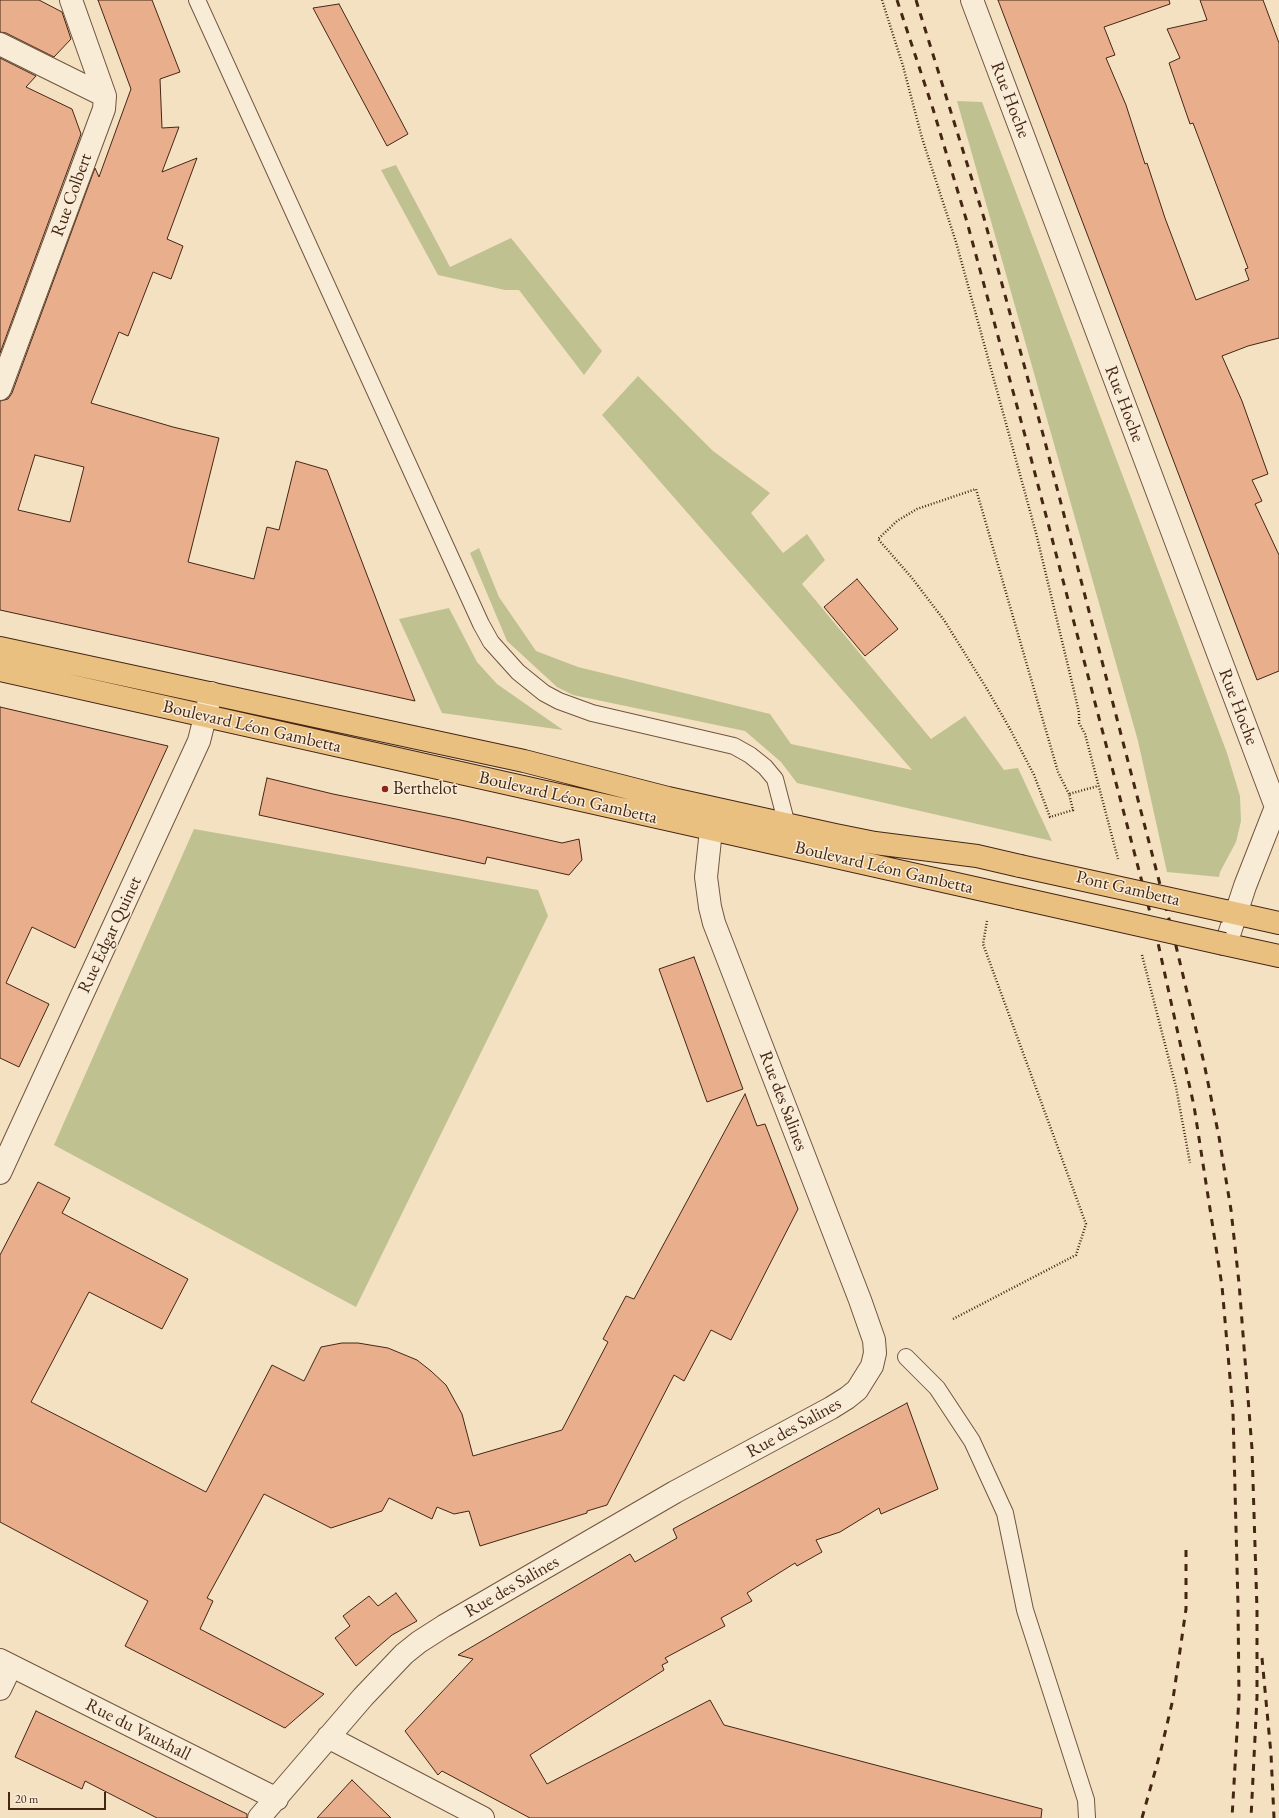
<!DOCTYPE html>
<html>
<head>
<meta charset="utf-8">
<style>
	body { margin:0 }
	#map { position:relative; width:1279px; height:1818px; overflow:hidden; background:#f4e1c2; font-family:"EB Garamond",serif }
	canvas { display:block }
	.scale { position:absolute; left:8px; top:1792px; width:98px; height:18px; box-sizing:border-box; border:2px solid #452615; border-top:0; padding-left:5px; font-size:12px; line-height:14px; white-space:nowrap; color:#452615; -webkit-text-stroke:3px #f8ecd7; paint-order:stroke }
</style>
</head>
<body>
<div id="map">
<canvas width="1279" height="1818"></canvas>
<div class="scale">20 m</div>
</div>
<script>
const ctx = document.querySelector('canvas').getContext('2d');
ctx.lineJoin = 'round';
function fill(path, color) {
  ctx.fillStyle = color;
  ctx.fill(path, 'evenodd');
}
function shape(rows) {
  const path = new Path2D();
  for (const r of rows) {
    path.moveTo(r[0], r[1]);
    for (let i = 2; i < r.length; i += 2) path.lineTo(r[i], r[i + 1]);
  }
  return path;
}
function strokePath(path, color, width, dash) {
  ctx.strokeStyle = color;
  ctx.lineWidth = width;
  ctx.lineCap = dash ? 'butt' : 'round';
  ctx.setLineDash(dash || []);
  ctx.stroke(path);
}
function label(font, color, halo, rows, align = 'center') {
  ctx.font = font + ' "EB Garamond",serif';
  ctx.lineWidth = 3;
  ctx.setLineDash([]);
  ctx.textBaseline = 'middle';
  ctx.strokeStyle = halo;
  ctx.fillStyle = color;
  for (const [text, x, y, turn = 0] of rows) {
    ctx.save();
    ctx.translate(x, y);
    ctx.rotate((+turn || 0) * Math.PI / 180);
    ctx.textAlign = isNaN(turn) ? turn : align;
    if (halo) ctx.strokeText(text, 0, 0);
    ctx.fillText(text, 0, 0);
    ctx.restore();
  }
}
const green = shape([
	[957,101,982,102,1227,753,1240,796,1241,821,1236,842,1220,872,1219,877,1167,872,1138,741],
	[396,165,450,267,511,238,602,351,584,375,519,290,505,290,438,275,381,170],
	[638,376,713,451,770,493,751,513,783,553,807,534,825,560,802,584,931,739,965,716,1004,770,1018,768,1052,841,797,783,781,762,745,731,573,695,557,687,507,641,470,553,479,548,499,597,536,651,578,667,770,714,791,744,912,770,602,415],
	[449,608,477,662,497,684,563,730,442,713,399,619],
	[194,829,538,890,548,916,356,1307,54,1145]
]);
const building = shape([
	[0,0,39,0,62,12,71,39,54,57,6,33,0,32,0,0],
	[98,0,152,0,180,72,160,79,162,128,179,127,162,172,197,158,167,239,183,246,171,279,153,272,128,336,119,332,91,403,173,427,219,438,188,562,254,579,267,527,279,530,296,461,327,470,415,701,0,610,0,401,8,399,12,393,95,168,99,177,131,89,98,0],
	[35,455,84,467,70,522,18,510,35,455],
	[998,0,1169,0,1170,4,1104,27,1115,55,1106,58,1126,105,1145,164,1147,163,1165,218,1196,300,1249,280,1245,269,1248,268,1193,123,1190,124,1169,63,1180,58,1167,29,1207,20,1200,0,1263,0,1279,43,1279,338,1248,346,1222,356,1242,401,1268,474,1252,480,1262,501,1255,504,1279,555,1279,671,1257,680,998,0],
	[339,4,408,134,387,146,313,8,339,4],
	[0,58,36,76,26,87,72,109,81,134,0,353,0,58],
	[857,579,898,629,865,656,824,607,857,579],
	[0,707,168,746,75,948,32,927,6,983,49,1004,19,1067,0,1058,0,707],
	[267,778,333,794,456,819,562,843,579,839,582,860,569,875,487,857,485,864,259,815,267,778],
	[694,957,743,1089,707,1102,659,969,694,957],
	[745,1094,757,1126,765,1124,798,1209,731,1340,711,1330,684,1381,674,1375,607,1505,587,1511,587,1513,480,1546,469,1511,454,1514,437,1507,432,1519,389,1498,382,1511,331,1528,264,1494,207,1598,213,1601,200,1629,324,1694,285,1728,125,1646,148,1601,0,1522,0,1255,38,1182,70,1198,62,1213,188,1279,162,1329,89,1292,31,1402,206,1492,272,1365,304,1381,321,1347,342,1343,358,1343,388,1348,417,1360,431,1371,446,1385,462,1414,473,1456,562,1430,608,1342,603,1339,626,1296,634,1299,745,1094],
	[907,1403,938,1489,881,1514,879,1508,840,1532,816,1540,822,1552,797,1566,795,1563,747,1593,752,1601,721,1618,725,1626,665,1658,668,1662,662,1665,664,1670,530,1755,547,1784,710,1700,724,1725,1042,1809,1041,1818,530,1818,442,1771,438,1775,405,1731,473,1659,458,1655,630,1554,635,1562,677,1538,673,1529,907,1403],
	[396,1593,417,1621,392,1635,356,1666,335,1638,350,1626,343,1616,369,1596,378,1606,396,1593],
	[36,1711,247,1814,247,1818,157,1818,85,1781,82,1789,15,1757,36,1711],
	[352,1780,391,1818,317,1818,352,1780]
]);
const path = shape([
	[882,0,903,66,922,138,956,242,1010,438,1036,533,1075,695,1079,713,1079,723,1085,734,1118,859],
	[1069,794,1058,772,976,489,917,509,897,521,878,539,912,578,944,620,987,689,1010,729,1034,775,1050,817,1073,810,1069,794,1098,786],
	[1142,955,1176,1087,1190,1163],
	[953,1319,1076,1255,1086,1224,983,944,987,921]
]);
const service = shape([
	[197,0,481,624,491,642,518,672,544,693,559,701,592,713,734,746,750,755,765,767,775,779,787,825],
	[906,1357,937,1388,972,1441,1005,1513,1025,1610,1086,1800,1087,1818]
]);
const minor = shape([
	[0,44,105,96],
	[0,389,104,109,105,96,71,0],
	[0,1173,199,741,211,693],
	[0,1660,277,1799],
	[0,1689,11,1666],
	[328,1737,483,1818],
	[259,1818,363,1697,404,1654,419,1642,444,1626,675,1492,831,1408,847,1398,857,1390,872,1366,875,1353,874,1340,860,1300,714,923,710,907,706,877,711,830]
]);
const tertiary = shape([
	[972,0,1276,807,1245,886,1226,944]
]);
const primary = shape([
	[0,648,524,761,668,798,835,835,875,843,977,856,1020,866],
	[0,670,1019,898],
	[1225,911,1279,923],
	[1224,944,1279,956]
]);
const rail = shape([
	[897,0,933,109,967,222,1027,443,1158,943,1194,1106,1222,1286,1233,1412,1238,1605,1239,1697,1232,1818],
	[916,0,984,218,1044,438,1176,946,1204,1063,1219,1137,1231,1210,1239,1283,1252,1449,1257,1610,1257,1697,1251,1818],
	[1262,1658,1271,1754,1274,1818],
	[1142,1818,1161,1750,1173,1699,1186,1609,1186,1549]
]);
const primaryBridge = shape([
	[1020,866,1225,911],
	[1019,898,1224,944]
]);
const markers = [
	[385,789,4,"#8f2418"]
];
const streetNames = [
	["Rue Hoche",1010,100,69],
	["Rue Colbert",72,195,-70],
	["Rue Hoche",1124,404,69],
	["Rue Hoche",1238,707,69],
	["Boulevard Léon Gambetta",252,727,13],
	["Boulevard Léon Gambetta",568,798,13],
	["Boulevard Léon Gambetta",884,868,13],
	["Pont Gambetta",1128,889,13],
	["Rue Edgar Quinet",110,935,-65],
	["Rue des Salines",783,1101,69],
	["Rue des Salines",794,1428,-29],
	["Rue des Salines",512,1587,-30],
	["Rue du Vauxhall",138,1730,27]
];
const poiNames = [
	["Berthelot",393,789]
];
fill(green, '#c0c190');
fill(building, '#e9ae8b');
strokePath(building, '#452615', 1);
strokePath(service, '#715540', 18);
strokePath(minor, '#715540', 24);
strokePath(tertiary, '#715540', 24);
strokePath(primary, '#452615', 24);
strokePath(path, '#452615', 2.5, [1, 2]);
strokePath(service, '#f8ecd7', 16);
strokePath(minor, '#f8ecd7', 22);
strokePath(tertiary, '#f8ecd7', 22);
strokePath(primary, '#eac081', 22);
strokePath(rail, '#452615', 3, [7, 7]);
strokePath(primaryBridge, '#452615', 24, []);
strokePath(primaryBridge, '#eac081', 22);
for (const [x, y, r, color] of markers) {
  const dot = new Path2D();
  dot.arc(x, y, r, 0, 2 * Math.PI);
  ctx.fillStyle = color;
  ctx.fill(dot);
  strokePath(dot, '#f8ecd7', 1.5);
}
label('18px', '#452615', '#f8ecd7', streetNames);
label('18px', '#452615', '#f8ecd7', poiNames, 'left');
</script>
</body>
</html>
